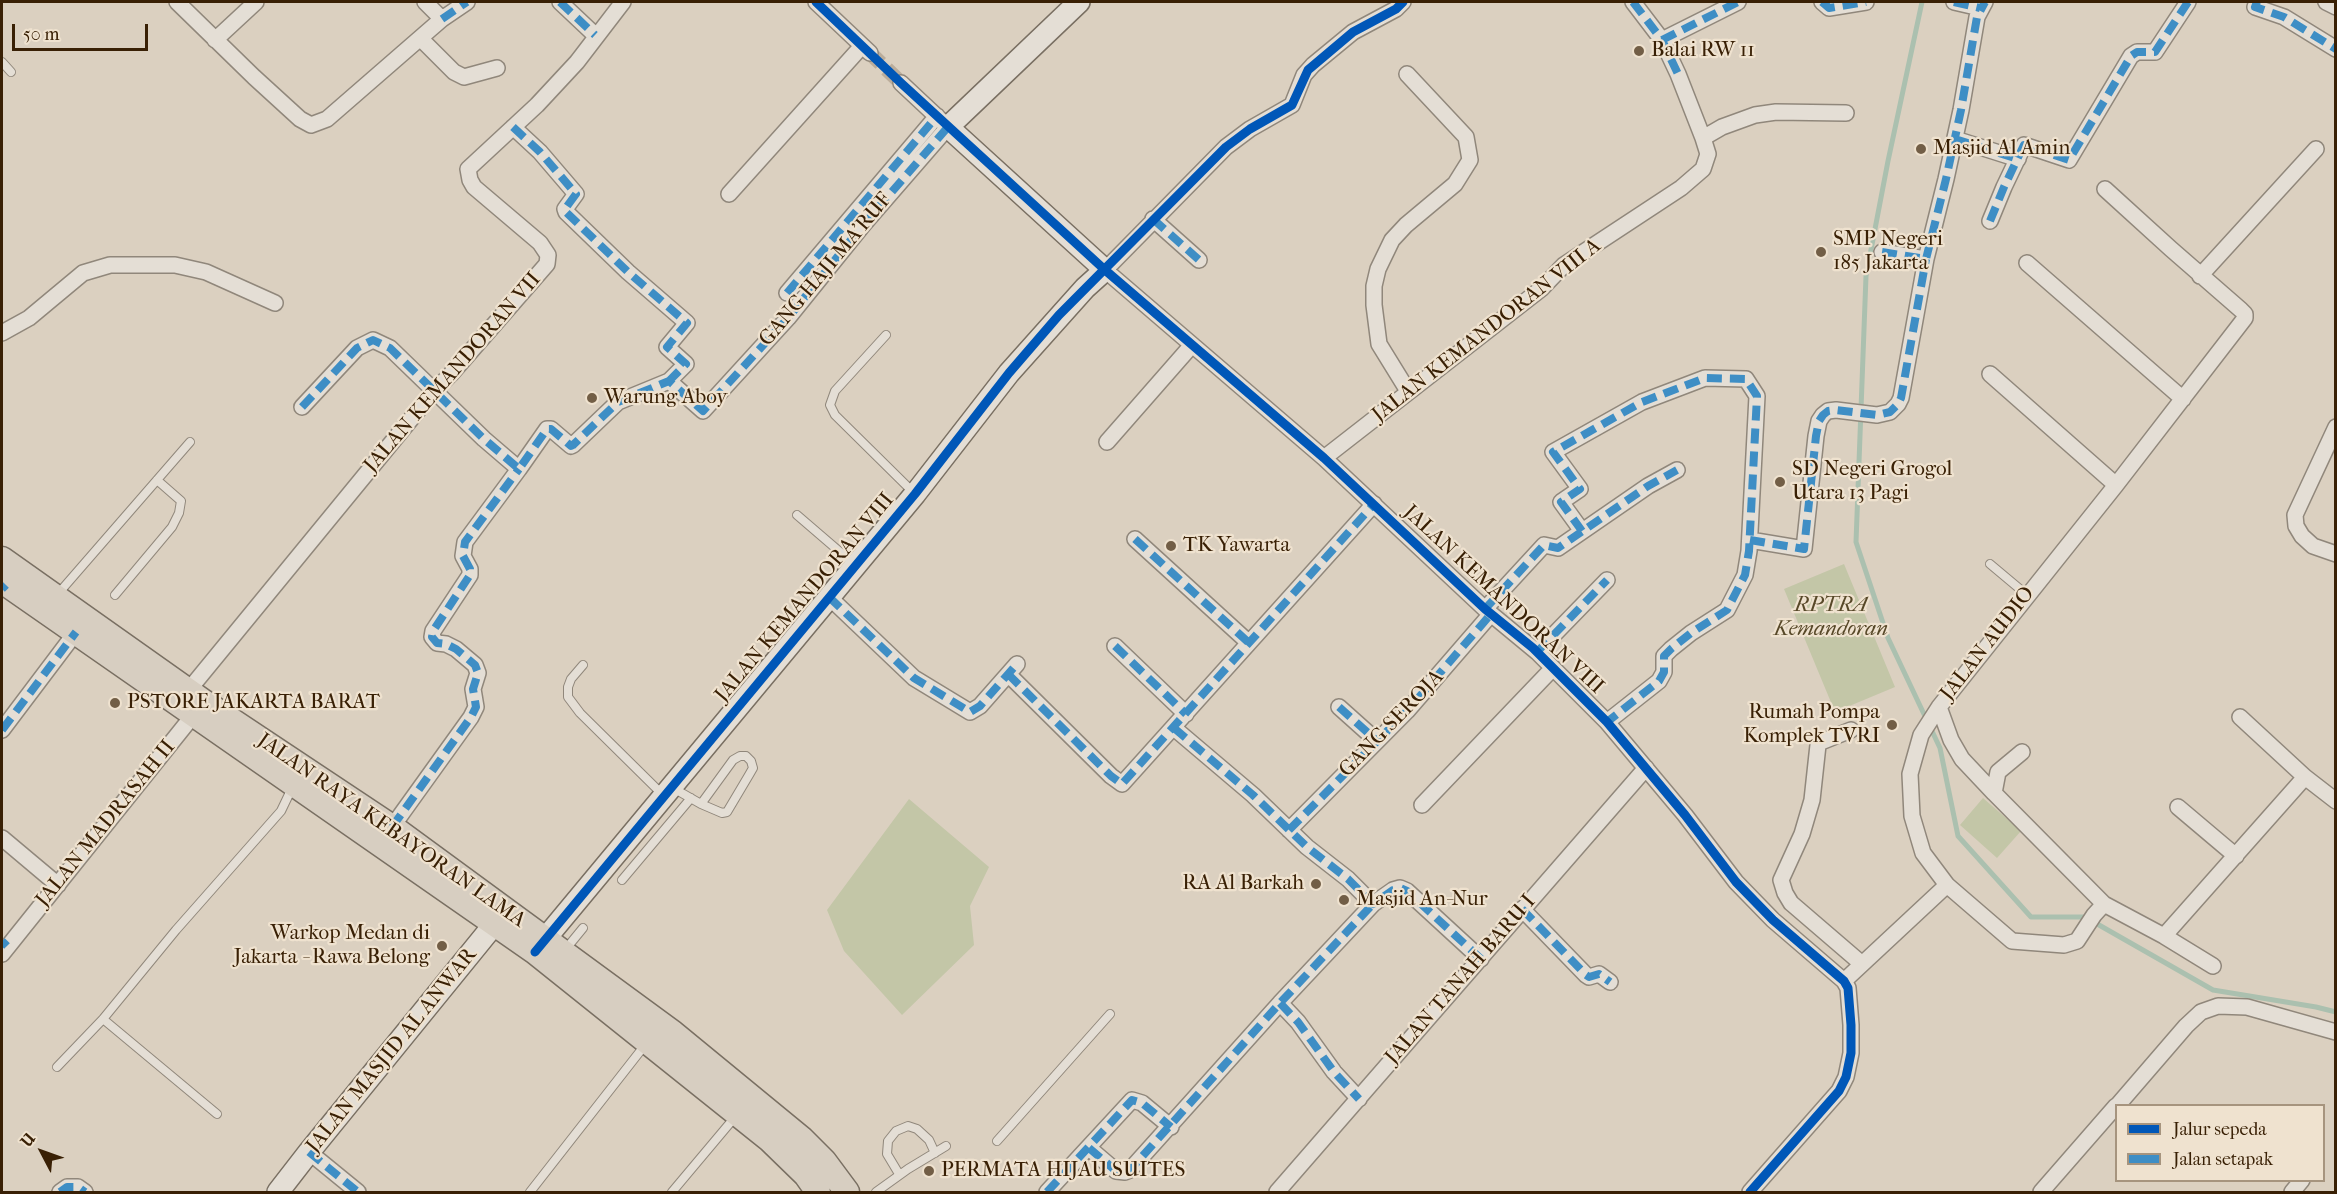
<!DOCTYPE html>
<html>
<head>
<meta charset="utf-8">
<style>
	body { margin:0 }
	#map { position:relative; width:2337px; height:1194px; overflow:hidden; background:#dbd0c0; font-family:"IM FELL French Canon",serif }
	canvas { display:block }
	.frame { position:absolute; inset:0; border:3px solid #392005; pointer-events:none }
	.legend { position:absolute; left:2115px; top:1104px; width:210px; height:78px; box-sizing:border-box; background:#efe2cf; border:2px solid #a6947e; margin:0; padding:8px 10px; list-style:none; font-size:18px; color:#392005 }
	.legend li { display:flex; align-items:center; gap:12px; height:30px }
	.legend b { width:30px; border:2px solid #a6947e }
	.north { position:absolute; left:12px; top:1122px; width:60px; height:60px; -webkit-text-stroke:4px #efe2cf; paint-order:stroke; rotate:311deg; font-size:16px; font-weight:700; line-height:24px; text-align:center; color:#392005 }
	.north::after { content:''; display:block; margin:auto; width:21px; height:27px; background:#392005; clip-path:polygon(50% 0,100% 100%,50% 72%,0 100%) }
	.scale { position:absolute; left:12px; top:24px; width:136px; height:27px; box-sizing:border-box; border:3px solid #392005; border-top:0; padding-left:8px; font-size:18px; line-height:21px; white-space:nowrap; color:#392005; -webkit-text-stroke:4px #efe2cf; paint-order:stroke }
</style>
</head>
<body>
<div id="map">
<canvas width="2337" height="1194"></canvas>
<div class="frame"></div>
<ul class="legend">
<li><b style="height:8px;background:#0057b8"></b>Jalur sepeda</li>
<li><b style="height:8px;background:#3e8ec5"></b>Jalan setapak</li>
</ul>
<div class="north">U</div>
<div class="scale">50 m</div>
</div>
<script>
const ctx = document.querySelector('canvas').getContext('2d');
ctx.lineJoin = 'round';
function fill(path, color) {
  ctx.fillStyle = color;
  ctx.fill(path, 'evenodd');
}
function shape(rows) {
  const path = new Path2D();
  for (const r of rows) {
    path.moveTo(r[0], r[1]);
    for (let i = 2; i < r.length; i += 2) path.lineTo(r[i], r[i + 1]);
  }
  return path;
}
function strokePath(path, color, width, dash) {
  ctx.strokeStyle = color;
  ctx.lineWidth = width;
  ctx.lineCap = dash ? 'butt' : 'round';
  ctx.setLineDash(dash || []);
  ctx.stroke(path);
}
function label(font, color, halo, rows, align = 'center') {
  ctx.font = font + ' "IM FELL French Canon",serif';
  ctx.lineWidth = 4.5;
  ctx.setLineDash([]);
  ctx.textBaseline = 'middle';
  ctx.strokeStyle = halo;
  ctx.fillStyle = color;
  for (const [text, x, y, turn = 0] of rows) {
    ctx.save();
    ctx.translate(x, y);
    ctx.rotate((+turn || 0) * Math.PI / 180);
    ctx.textAlign = isNaN(turn) ? turn : align;
    if (halo) ctx.strokeText(text, 0, 0);
    ctx.fillText(text, 0, 0);
    ctx.restore();
  }
}
const green = shape([
	[1844,564,1895,687,1835,712,1784,589],
	[1983,798,2021,831,1997,858,1960,825],
	[909,799,989,867,970,906,974,945,902,1015,844,951,827,910]
]);
const stream = shape([
	[1922,2,1888,161,1866,276,1856,542,1888,638,1940,748,1958,836,2031,917,2085,917,2213,990,2316,1007,2336,1012]
]);
const streetTunnel = shape([
	[870,53,901,83]
]);
const lane = shape([
	[2,62,11,72],
	[886,335,835,391,830,405,835,415,913,492],
	[797,515,854,564],
	[1990,564,2027,595],
	[57,595,190,442],
	[115,595,172,527,179,513,181,501,157,480],
	[583,665,571,679,568,687,568,697,580,713,662,794],
	[673,788,701,804,722,813,727,812,749,775,753,768,751,761,746,756,740,756,733,760,701,804],
	[622,880,691,798],
	[565,950,583,928],
	[103,1019,217,1114],
	[57,1067,103,1019,176,930,281,811,292,788],
	[997,1141,1110,1014],
	[899,1174,887,1154,888,1141,896,1131,908,1126,917,1129,929,1140,935,1153],
	[530,1192,645,1045],
	[672,1192,735,1117],
	[876,1192,908,1169,946,1146]
]);
const street = shape([
	[177,2,254,77,300,119,311,125,327,119,442,19,467,2],
	[425,2,442,19],
	[560,2,595,35],
	[816,2,870,53],
	[1403,2,1396,9,1353,32,1313,65,1304,75,1292,105,1250,129,1226,147,1105,270,1324,458,1485,609,1537,652,1607,722,1685,815,1736,882,1773,920,1844,981,1848,988,1851,1025,1851,1053,1846,1077,1839,1091,1750,1192],
	[1822,2,1829,8,1866,2],
	[1954,2,1980,8],
	[2257,2,2255,7,2284,17,2336,49],
	[2326,2,2336,7],
	[421,39,454,72,464,77,497,68],
	[215,40,256,2],
	[1662,40,1738,2],
	[1407,74,1466,137,1470,160,1455,184,1406,225,1392,240,1378,269,1374,286,1374,305,1379,344,1408,391],
	[513,127,540,152,576,194,565,209,566,212,628,272,687,323,667,347,686,364,669,381],
	[1703,138,1722,127,1755,115,1776,112,1846,113],
	[1955,139,2018,159],
	[729,194,862,46],
	[1153,219,1199,260],
	[1990,221,2004,187,2024,145,2069,160,2131,56,2137,52,2155,52,2188,2],
	[1882,252,1926,259,1946,179,1961,110,1977,17,1985,2],
	[2027,263,2183,399],
	[2200,276,2316,149],
	[787,293,937,116],
	[2,333,29,318,83,273,110,265,175,265,206,272,275,303],
	[1990,374,2116,485],
	[302,407,357,348,373,340,390,348,484,439,519,469,547,429,551,429,571,446,573,445,618,402,669,381,703,411,788,318,863,225,948,127,901,83],
	[2336,427,2295,515,2296,526,2302,536,2313,546,2336,554],
	[1107,442,1192,345],
	[1324,458,1541,289,1564,265,1681,188,1703,169,1708,154,1703,138,1678,74,1662,40,1633,2],
	[1582,531,1561,502,1580,489,1553,452,1642,402,1705,378,1746,379,1757,396,1749,551,1745,575,1727,610,1691,633,1671,649,1664,656,1664,672,1659,681,1607,722],
	[1135,539,1248,642],
	[1750,540,1804,549,1816,436,1819,421,1823,415,1828,411,1836,410,1877,415,1890,412,1898,404,1901,398,1926,259],
	[829,597,914,678,970,712,980,706,1017,664],
	[1485,609,1544,545,1558,548,1648,486,1677,470],
	[1115,646,1186,714],
	[1537,652,1607,580],
	[1008,674,1111,776,1122,784,1374,504],
	[183,697,434,391,451,374,547,264,548,255,540,243,474,187,470,180,468,169,537,105,577,62,623,2],
	[1339,707,1377,741],
	[1939,707,1951,740,1962,759,1994,793],
	[2240,717,2305,777],
	[1174,728,1253,795,1307,847,1348,879,1373,904,1393,890,1400,888,1407,891,1481,959],
	[2,730,76,632],
	[1851,730,1821,742,1818,745,1812,800,1802,834,1781,880,1785,893,1791,903,1862,964],
	[2022,752,1998,772,1994,793,2104,904,2164,936,2213,966],
	[1422,805,1553,668],
	[2178,807,2236,856],
	[392,827,471,717,476,707,473,689,478,673,475,665,456,649,446,644,437,643,432,637,433,631,470,575,470,569,463,556,465,542,519,469],
	[1289,830,1407,711,1491,614],
	[2,838,58,885],
	[2104,904,2094,915,2077,941,2064,945,2012,941,1947,885,1923,853,1912,816,1910,774,1921,735,1939,707,2116,485,2245,318,2245,314,2241,310,2171,249,2105,189],
	[1522,909,1586,975,1589,977,1599,974,1610,982],
	[2164,936,2305,777,2336,801],
	[2,954,199,708],
	[1844,981,1947,885],
	[1280,1003,1298,1022,1334,1072,1359,1099],
	[2117,1106,2186,1026,2201,1012,2218,1006,2247,1007,2336,1032],
	[1089,1148,1116,1171,1125,1172,1130,1170,1280,1003,1373,904],
	[309,1152,358,1192],
	[60,1192,67,1187,78,1187,85,1192],
	[1047,1192,1132,1100,1142,1103,1171,1127],
	[1277,1192,1646,768],
	[2041,1192,2116,1106],
	[2292,1192,2302,1180]
]);
const secondary = shape([
	[535,951,915,494,1009,373,1085,288,1105,270,948,127,1079,2],
	[278,1192,309,1152,505,911]
]);
const primary = shape([
	[2,559,204,702,392,827,673,1033,802,1139,824,1161,847,1192],
	[2,581,535,952,770,1140,806,1175,818,1192]
]);
const quiet = shape([
	[560,2,595,35],
	[1633,2,1662,40,1678,74],
	[1822,2,1829,8,1866,2],
	[1954,2,1980,8],
	[2257,2,2255,7,2284,17,2336,49],
	[442,19,467,2],
	[1662,40,1738,2],
	[513,127,540,152,576,194,565,209,566,212,628,272,687,323,667,347,686,364,669,381],
	[1955,139,2018,159],
	[1153,219,1199,260],
	[1990,221,2004,187,2024,145,2069,160,2131,56,2137,52,2155,52,2188,2],
	[1882,252,1926,259,1946,179,1961,110,1977,17,1985,2],
	[787,293,937,116],
	[302,407,357,348,373,340,390,348,484,439,519,469,547,429,551,429,571,446,573,445,618,402,669,381,703,411,788,318,863,225,948,127],
	[1582,531,1561,502,1580,489,1553,452,1642,402,1705,378,1746,379,1757,396,1749,551,1745,575,1727,610,1691,633,1671,649,1664,656,1664,672,1659,681,1607,722],
	[1135,539,1248,642],
	[1750,540,1804,549,1816,436,1819,421,1823,415,1828,411,1836,410,1877,415,1890,412,1898,404,1901,398,1926,259],
	[2,589,6,585],
	[829,597,914,678,970,712,980,706,1017,664],
	[1485,609,1544,545,1558,548,1648,486,1677,470],
	[1115,646,1186,714],
	[1537,652,1607,580],
	[1008,674,1111,776,1122,784,1374,504],
	[1339,707,1377,741],
	[1174,728,1253,795,1307,847,1348,879,1373,904,1393,890,1400,888,1407,891,1481,959],
	[2,730,76,632],
	[392,827,471,717,476,707,473,689,478,673,475,665,456,649,446,644,437,643,432,637,433,631,470,575,470,569,463,556,465,542,519,469],
	[1289,830,1407,711,1491,614],
	[1522,909,1586,975,1589,977,1599,974,1610,982],
	[2,941,7,946],
	[1280,1003,1298,1022,1334,1072,1359,1099],
	[1089,1148,1116,1171,1125,1172,1130,1170,1280,1003,1373,904],
	[309,1152,358,1192],
	[60,1192,67,1187,78,1187,85,1192],
	[1047,1192,1132,1100,1142,1103,1171,1127]
]);
const cycleway = shape([
	[816,2,901,83,1105,270,1324,458,1485,609,1533,648,1607,722,1685,815,1736,882,1773,920,1844,981,1848,988,1851,1025,1851,1053,1846,1077,1839,1091,1750,1192],
	[535,952,915,494,1009,373,1059,315,1226,147,1250,129,1292,105,1308,70,1353,32,1396,9,1403,2]
]);
const markers = [
	[1639,51,6,"#725e46"],
	[1921,149,6,"#725e46"],
	[1821,252,6,"#725e46"],
	[592,398,6,"#725e46"],
	[1780,482,6,"#725e46"],
	[1171,546,6,"#725e46"],
	[115,703,6,"#725e46"],
	[1892,725,6,"#725e46"],
	[1316,884,6,"#725e46"],
	[1344,900,6,"#725e46"],
	[442,946,6,"#725e46"],
	[929,1171,6,"#725e46"]
];
const poiNames = [
	["Balai RW 11",1651,51],
	["Masjid Al Amin",1933,149],
	["SMP Negeri",1833,240],
	["185 Jakarta",1833,264],
	["Warung Aboy",604,398],
	["SD Negeri Grogol",1792,470],
	["Utara 13 Pagi",1792,494],
	["TK Yawarta",1183,546],
	["PSTORE JAKARTA BARAT",127,703],
	["Rumah Pompa",1880,713,"right"],
	["Komplek TVRI",1880,737,"right"],
	["RA Al Barkah",1304,884,"right"],
	["Masjid An-Nur",1356,900],
	["Warkop Medan di",430,934,"right"],
	["Jakarta - Rawa Belong",430,958,"right"],
	["PERMATA HIJAU SUITES",941,1171]
];
const streetNames = [
	["GANG HAJI MA'RUF",826,270,-50],
	["JALAN KEMANDORAN VIII A",1487,331,-38],
	["JALAN KEMANDORAN VII",453,373,-49],
	["JALAN KEMANDORAN VIII",805,598,-50],
	["JALAN KEMANDORAN VIII",1503,600,43],
	["JALAN AUDIO",1988,644,-52],
	["GANG SEROJA",1392,724,-46],
	["JALAN MADRASAH II",106,824,-51],
	["JALAN RAYA KEBAYORAN LAMA",391,831,35],
	["JALAN TANAH BARU I",1461,980,-49],
	["JALAN MASJID AL ANWAR",392,1051,-51]
];
const parkNames = [
	["RPTRA",1831,606],
	["Kemandoran",1831,630]
];
fill(green, '#c3c6a7');
strokePath(stream, '#abc0af', 5);
strokePath(streetTunnel, '#bbad9b', 15, [15, 8]);
strokePath(lane, '#90877b', 10);
strokePath(street, '#90877b', 18);
strokePath(secondary, '#796f62', 24);
strokePath(primary, '#796f62', 27);
strokePath(lane, '#e4ded5', 8);
strokePath(street, '#e4ded5', 15);
strokePath(secondary, '#e4ded5', 21);
strokePath(primary, '#d7cec1', 24);
strokePath(quiet, '#3e8ec5', 8, [15, 8]);
strokePath(cycleway, '#0057b8', 9);
for (const [x, y, r, color] of markers) {
  const dot = new Path2D();
  dot.arc(x, y, r, 0, 2 * Math.PI);
  ctx.fillStyle = color;
  ctx.fill(dot);
  strokePath(dot, '#efe2cf', 2);
}
label('21px', '#392005', '#efe2cf', poiNames, 'left');
label('21px', '#392005', '#efe2cf', streetNames);
label('italic 21px', '#574828', '#efe2cf', parkNames);
</script>
</body>
</html>
